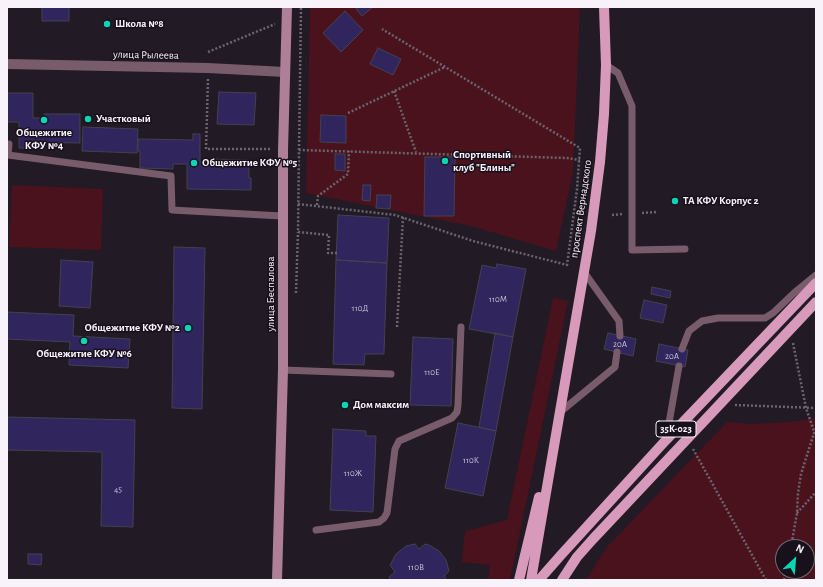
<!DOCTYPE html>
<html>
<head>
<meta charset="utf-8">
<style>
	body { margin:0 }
	#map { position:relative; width:823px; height:587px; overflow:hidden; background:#221a24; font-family:"Alegreya Sans",sans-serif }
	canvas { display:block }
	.frame { position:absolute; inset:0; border:8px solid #f8f2fa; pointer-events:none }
	.north { position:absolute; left:775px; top:539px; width:40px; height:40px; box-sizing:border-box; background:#18111b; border:1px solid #726b74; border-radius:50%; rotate:26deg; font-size:11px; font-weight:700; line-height:16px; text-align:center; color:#f8f2fa }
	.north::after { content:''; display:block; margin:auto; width:14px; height:18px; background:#0bd5b5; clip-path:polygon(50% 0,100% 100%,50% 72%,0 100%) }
</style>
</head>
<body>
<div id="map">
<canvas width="823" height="587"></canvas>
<div class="frame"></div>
<div class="north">N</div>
</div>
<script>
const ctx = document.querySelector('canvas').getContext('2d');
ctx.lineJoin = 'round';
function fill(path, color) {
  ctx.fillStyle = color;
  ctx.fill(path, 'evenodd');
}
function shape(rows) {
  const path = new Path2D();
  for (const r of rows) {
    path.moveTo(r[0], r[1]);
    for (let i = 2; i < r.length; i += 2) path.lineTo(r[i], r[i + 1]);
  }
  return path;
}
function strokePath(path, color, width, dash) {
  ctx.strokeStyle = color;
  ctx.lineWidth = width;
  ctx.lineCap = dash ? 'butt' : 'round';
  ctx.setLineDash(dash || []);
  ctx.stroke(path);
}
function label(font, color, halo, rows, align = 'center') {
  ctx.font = font + ' "Alegreya Sans",sans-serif';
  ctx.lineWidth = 3;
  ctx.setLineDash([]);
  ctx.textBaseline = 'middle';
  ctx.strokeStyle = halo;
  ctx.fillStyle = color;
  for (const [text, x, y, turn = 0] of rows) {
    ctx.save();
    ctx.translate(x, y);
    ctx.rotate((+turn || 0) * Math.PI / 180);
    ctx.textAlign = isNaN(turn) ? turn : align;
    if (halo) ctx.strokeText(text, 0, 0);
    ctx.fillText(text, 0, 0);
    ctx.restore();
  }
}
const green = shape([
	[310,7,580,7,573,172,556,251,471,226,306,193],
	[12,185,103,189,101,250,9,247],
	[553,298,568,301,510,580,488,580,490,565,462,562,465,531,507,520],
	[816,418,816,580,586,580,607,547,727,422,751,424,789,422],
	[783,547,807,547,807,571,783,571]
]);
const building = shape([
	[42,7,69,7,69,21,42,21,42,7],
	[358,7,373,7,362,16,356,9,358,7],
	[345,11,363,30,341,52,323,33,345,11],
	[378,48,401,59,393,75,370,64,378,48],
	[219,92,256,93,254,125,217,124,219,92],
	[7,93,33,93,33,118,44,118,44,114,80,114,80,143,26,142,25,148,19,148,19,122,7,122,7,93],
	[321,115,346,116,346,143,320,142,321,115],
	[83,127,138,129,137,153,82,151,83,127],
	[193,134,200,134,200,162,211,162,211,159,249,160,249,178,251,178,251,190,187,189,187,164,173,164,173,169,140,168,140,151,138,151,138,139,193,140,193,134],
	[335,154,345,154,345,171,335,170,335,154],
	[425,157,455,157,454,216,424,216,425,157],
	[363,185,371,185,370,201,362,200,363,185],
	[377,195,391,195,390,209,376,208,377,195],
	[338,215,389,218,387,263,336,260,338,215],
	[174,247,205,248,202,409,172,408,174,247],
	[61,260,93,262,90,308,59,306,61,260],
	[336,260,387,263,384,354,365,354,364,365,333,364,336,260],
	[497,264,526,269,513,337,469,329,482,265,496,268,497,264],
	[652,287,671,291,670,298,651,294,652,287],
	[644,300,667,305,663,323,640,318,644,300],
	[7,312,74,315,73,336,130,339,128,368,69,365,70,342,7,339,7,312],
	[495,333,513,337,496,431,479,427,495,333],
	[608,333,636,339,633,356,604,349,608,333],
	[413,337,453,339,451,406,410,405,413,337],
	[659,344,688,350,685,367,656,361,659,344],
	[7,417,135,420,133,527,101,526,102,452,7,450,7,417],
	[458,423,496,431,483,496,445,488,458,423],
	[333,429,366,431,366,436,376,436,373,512,330,510,333,429],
	[415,544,419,549,425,544,429,545,439,551,446,560,449,571,444,576,447,580,390,580,389,577,395,572,390,565,396,554,406,546,415,544],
	[28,554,42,554,41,565,28,564,28,554]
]);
const path = shape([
	[208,52,275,24],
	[208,79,206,149,270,149],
	[394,91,416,152],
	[348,113,445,67],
	[299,150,301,7],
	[298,204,395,215,473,241,567,265,577,189,580,148,382,29],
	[317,205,318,196,348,174,349,151],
	[642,213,656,212],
	[612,215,623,214],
	[337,253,328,253,329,235,298,232,299,150,567,158,580,160],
	[296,293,298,232],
	[397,327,403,217],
	[793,343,806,408,816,437],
	[735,405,816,408],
	[693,449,766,580],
	[797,513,816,492],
	[791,547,797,513,798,493,801,474,814,433,816,434],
	[784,580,786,571]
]);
const lane = shape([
	[606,65,618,73,632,106,632,250,685,249],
	[7,144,9,144,8,155,171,176,172,210,282,216],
	[584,272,619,321,620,336],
	[682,349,689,331,702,321,718,318,765,318,773,313,794,293,816,275],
	[283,370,391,374],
	[559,413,615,367,617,352],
	[666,440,679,366],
	[316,530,379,522,384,518,387,513,395,449,399,441,452,418,457,412,458,405,461,327]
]);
const street = shape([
	[7,64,208,68,285,72]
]);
const secondary = shape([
	[277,580,283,370,283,150,287,7]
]);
const primary = shape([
	[519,580,539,497],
	[531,580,591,231,600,162,604,114,606,65,604,7],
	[539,580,561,555,666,440,816,283],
	[562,580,577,557,593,539,816,302]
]);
const markers = [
	[107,24,4,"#0bd5b5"],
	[88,119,4,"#0bd5b5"],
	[44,120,4,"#0bd5b5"],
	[445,161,4,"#0bd5b5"],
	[194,163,4,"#0bd5b5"],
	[675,201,4,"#0bd5b5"],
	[188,328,4,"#0bd5b5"],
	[84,341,4,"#0bd5b5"],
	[345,405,4,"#0bd5b5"]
];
const numberNames = [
	["110М",498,299],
	["110Д",360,308],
	["20А",620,344],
	["20А",672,356],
	["110Е",432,372],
	["110К",471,460],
	["110Ж",353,473],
	["45",118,489],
	["110В",416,567]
];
const shields = [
	[676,429,40]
];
const shieldNames = [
	["35К-023",676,429]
];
const poiNames = [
	["Школа №8",115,24],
	["Участковый",96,119],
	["Общежитие",44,133,"center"],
	["КФУ №4",44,146,"center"],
	["Спортивный",453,155],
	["клуб \"Блины\"",453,168],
	["Общежитие КФУ №5",202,163],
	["ТА КФУ Корпус 2",683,201],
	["Общежитие КФУ №2",180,328,"right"],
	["Общежитие КФУ №6",84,354,"center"],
	["Дом максим",353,405]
];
const streetNames = [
	["улица Рылеева",146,55,1],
	["проспект Вернадского",581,209,-82],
	["улица Беспалова",271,294,-90]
];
fill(green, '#4a121c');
fill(building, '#31255e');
strokePath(building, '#43424f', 1);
strokePath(path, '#6c646e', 2.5, [2, 2]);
strokePath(lane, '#795c6b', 7);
strokePath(street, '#795c6b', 10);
strokePath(secondary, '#ae7f97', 10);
strokePath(primary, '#d79aba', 10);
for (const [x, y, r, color] of markers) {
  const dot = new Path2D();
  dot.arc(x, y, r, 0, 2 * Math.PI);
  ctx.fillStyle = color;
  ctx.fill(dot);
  strokePath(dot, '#18111b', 1.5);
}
label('9px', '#c6bfd3', null, numberNames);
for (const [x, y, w] of shields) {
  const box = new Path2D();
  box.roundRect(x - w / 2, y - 8, w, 16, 3);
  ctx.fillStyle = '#18111b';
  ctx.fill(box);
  strokePath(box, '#f8f2fa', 1);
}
label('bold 10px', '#f8f2fa', null, shieldNames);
label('bold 11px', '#f8f2fa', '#18111b', poiNames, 'left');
label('11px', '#f8f2fa', '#18111b', streetNames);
</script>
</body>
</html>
